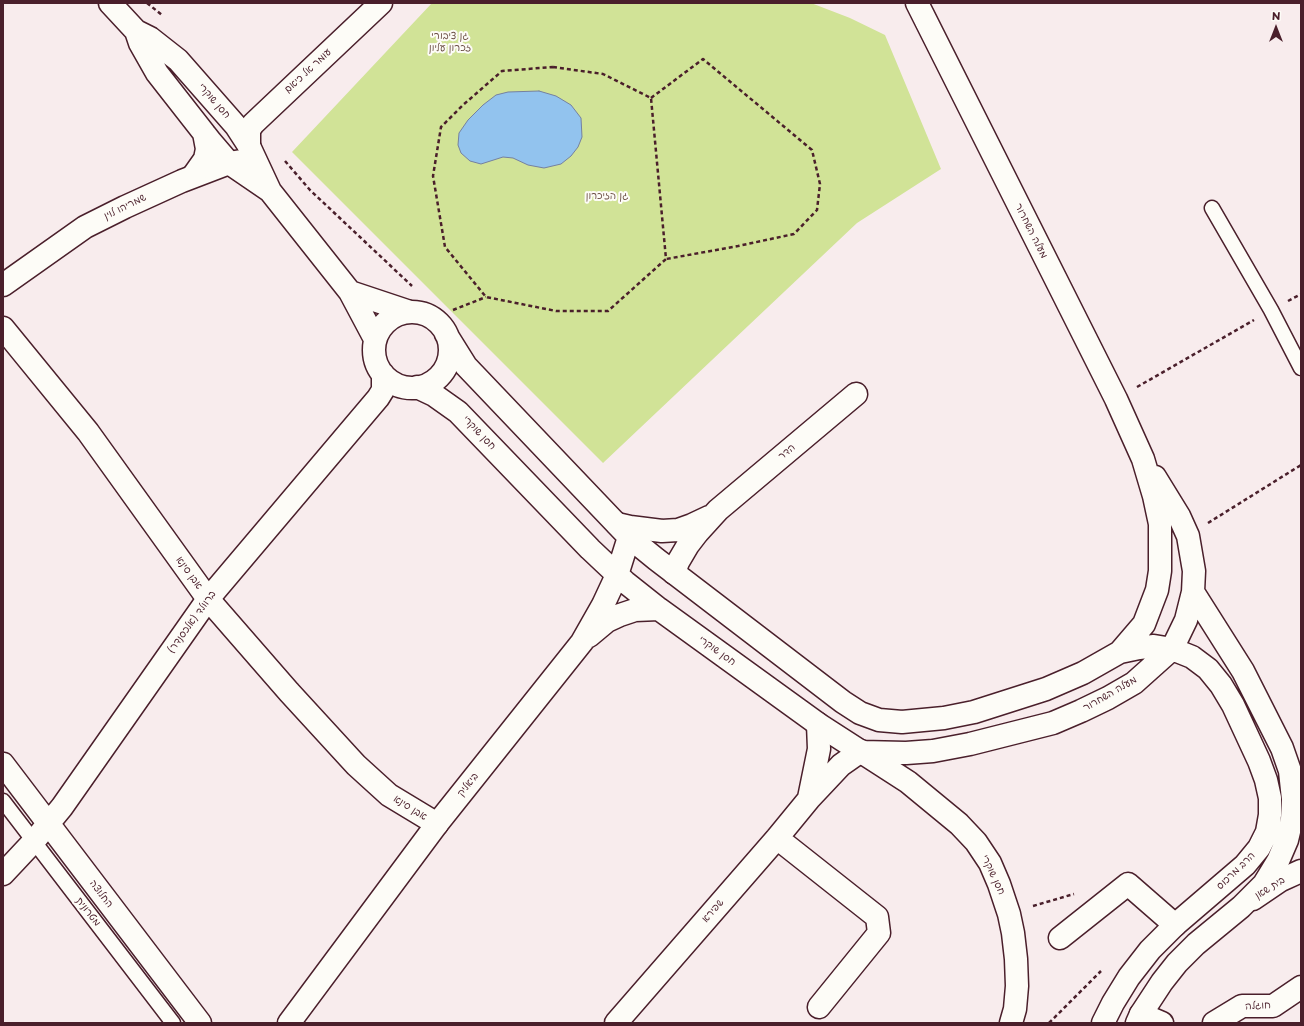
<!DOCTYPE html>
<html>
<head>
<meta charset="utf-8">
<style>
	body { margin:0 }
	#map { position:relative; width:1304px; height:1026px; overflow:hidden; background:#f8eced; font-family:"Playpen Sans",sans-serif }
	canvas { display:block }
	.frame { position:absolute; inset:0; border:4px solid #4a1f2b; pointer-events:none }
	.north { position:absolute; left:1256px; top:8px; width:40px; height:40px; -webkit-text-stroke:3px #fdfcf7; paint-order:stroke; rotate:0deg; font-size:11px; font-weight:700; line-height:16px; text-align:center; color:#4a1f2b }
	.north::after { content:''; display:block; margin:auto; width:14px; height:18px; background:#4a1f2b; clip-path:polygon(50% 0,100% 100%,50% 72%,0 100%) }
</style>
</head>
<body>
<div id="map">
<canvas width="1304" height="1026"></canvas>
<div class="frame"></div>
<div class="north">N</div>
</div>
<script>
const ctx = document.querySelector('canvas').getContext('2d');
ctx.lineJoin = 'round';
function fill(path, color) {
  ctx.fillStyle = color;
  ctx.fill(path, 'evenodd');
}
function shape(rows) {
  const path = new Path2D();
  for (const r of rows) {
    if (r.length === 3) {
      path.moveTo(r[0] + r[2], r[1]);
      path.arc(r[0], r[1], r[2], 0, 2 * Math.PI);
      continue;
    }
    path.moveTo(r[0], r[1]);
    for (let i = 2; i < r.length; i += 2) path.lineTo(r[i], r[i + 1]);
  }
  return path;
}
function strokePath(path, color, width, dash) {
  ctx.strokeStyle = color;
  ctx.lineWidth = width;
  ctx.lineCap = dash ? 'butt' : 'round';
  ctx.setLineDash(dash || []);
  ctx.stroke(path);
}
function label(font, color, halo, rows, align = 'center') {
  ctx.font = font + ' "Playpen Sans","Playpen Sans Hebrew",sans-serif';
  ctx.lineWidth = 4;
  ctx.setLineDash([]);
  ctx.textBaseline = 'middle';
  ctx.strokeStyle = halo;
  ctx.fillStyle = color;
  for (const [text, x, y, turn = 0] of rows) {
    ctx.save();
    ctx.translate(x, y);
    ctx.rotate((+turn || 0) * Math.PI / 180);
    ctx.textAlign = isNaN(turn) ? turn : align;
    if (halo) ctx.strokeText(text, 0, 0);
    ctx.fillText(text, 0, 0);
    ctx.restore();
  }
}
const green = shape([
	[432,3,811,3,850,18,885,35,941,169,857,223,603,463,292,152]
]);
const water = shape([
	[539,91,556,96,571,105,581,118,582,137,578,147,571,156,561,164,544,168,528,165,513,158,503,157,481,164,470,161,461,153,458,145,459,133,468,120,483,105,496,95,508,92,539,91]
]);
const path = shape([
	[147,3,162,15],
	[553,67,603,74,651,98,666,259,608,311,556,311,486,297,445,247,433,176,441,127,463,105,502,71,553,67],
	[651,98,703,59,812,150,820,184,817,210,794,234,738,246,666,259],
	[285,161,310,190,412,286],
	[1288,301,1301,294],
	[453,310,486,297],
	[1137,387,1254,320],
	[1208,523,1301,465],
	[1033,906,1074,894],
	[1049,1023,1101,971]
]);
const lane = shape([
	[1212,208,1271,310,1301,368],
	[3,801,173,1023]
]);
const street = shape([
	[249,146,249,130,253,124,381,3],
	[3,285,85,227,125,207,182,181,229,163,247,160],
	[3,328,88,432,208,599,289,692,356,765,389,795,437,824],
	[617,524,630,527,662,531,678,530,692,525,709,517],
	[674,573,678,562,688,545,698,532,718,510,856,394],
	[809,798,819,749,818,724],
	[777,838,877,917,879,933,819,1007],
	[1253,899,1281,880,1301,871],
	[1060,938,1128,884,1175,925],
	[1141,1014,1162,1023],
	[616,1023,777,838,809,799,841,765,861,751],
	[1214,1023,1242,1006,1273,1006,1301,987]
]);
const secondary = shape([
	[110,3,136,31,150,38,178,60,236,126,249,146,270,191,350,292,375,339],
	[136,31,140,43,157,73,211,142,229,163,270,191],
	[193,176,205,159,207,149,204,133],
	[350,292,410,312],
	[412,350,38],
	[446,334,466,366,629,537,656,559,843,702,860,713,879,720,902,722,944,718,974,712,1046,689,1083,673,1120,652,1144,624,1157,590,1160,571,1160,524,1154,496,1143,459,1116,399,917,3],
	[417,387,434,395,458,412,590,549,625,582,659,609,818,724,908,782,959,824,976,842,990,863,999,884,1009,914,1013,933,1016,959,1017,986,1015,1009,1011,1023],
	[589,636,607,621,620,615,635,610,659,609],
	[862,752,906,753,933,751,970,744,1053,723,1081,711,1108,698,1134,683,1172,649,1186,620,1193,592,1194,571,1188,536,1179,516,1155,477],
	[3,764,200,1023],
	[3,874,34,841,62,807,208,599,378,398,383,390,383,374],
	[289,1023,437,824,582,642,603,605,617,575,629,537],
	[1103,1023,1113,1003,1129,977,1150,950,1175,925,1245,865,1259,848,1267,832,1270,815,1270,798,1266,780,1259,761,1233,705,1221,685,1208,669,1192,657,1172,649,1154,646,1139,648,1120,652],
	[1137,1023,1141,1014,1162,982,1177,963,1196,944,1241,907,1264,884,1278,861,1287,840,1292,819,1293,799,1290,771,1282,748,1243,671,1193,592]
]);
const parkNames = [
	["גן ציבורי",450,36],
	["זכרון עליון",450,48],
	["גן הזיכרון",607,196]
];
const streetNames = [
	["עומר אל כיאם",308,71,-43],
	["חסן שוקרי",214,101,49],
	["שמריהו לוין",125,207,-26],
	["מעלה השחרור",1031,231,63],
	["חסן שוקרי",479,433,46],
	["הדר",787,452,-40],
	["אבן סינא",189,573,54],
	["ברוולד (אלכסנדר)",192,622,-54],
	["חסן שוקרי",717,651,36],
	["מעלה השחרור",1110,694,-30],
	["ביאליק",468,785,-51],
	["אבן סינא",410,808,32],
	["הרב מרכוס",1236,871,-44],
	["חסן שוקרי",993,875,65],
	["בית שאן",1270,888,-32],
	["החלוצה",101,894,53],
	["שפירא",713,911,-49],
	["מטרונית",88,912,52],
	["חוגלה",1258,1006,-3]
];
fill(green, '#d1e397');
fill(water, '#92c3ee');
strokePath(water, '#7581a0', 1);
strokePath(lane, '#4a1f2b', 17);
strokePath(street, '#4a1f2b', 25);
strokePath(secondary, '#4a1f2b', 25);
strokePath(path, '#4a1f2b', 2.5, [4, 3]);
strokePath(lane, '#fdfcf7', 14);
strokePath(street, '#fdfcf7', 22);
strokePath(secondary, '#fdfcf7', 22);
label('10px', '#6c5046', '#fdfcf7', parkNames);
label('10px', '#4a1f2b', '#fdfcf7', streetNames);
</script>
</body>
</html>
